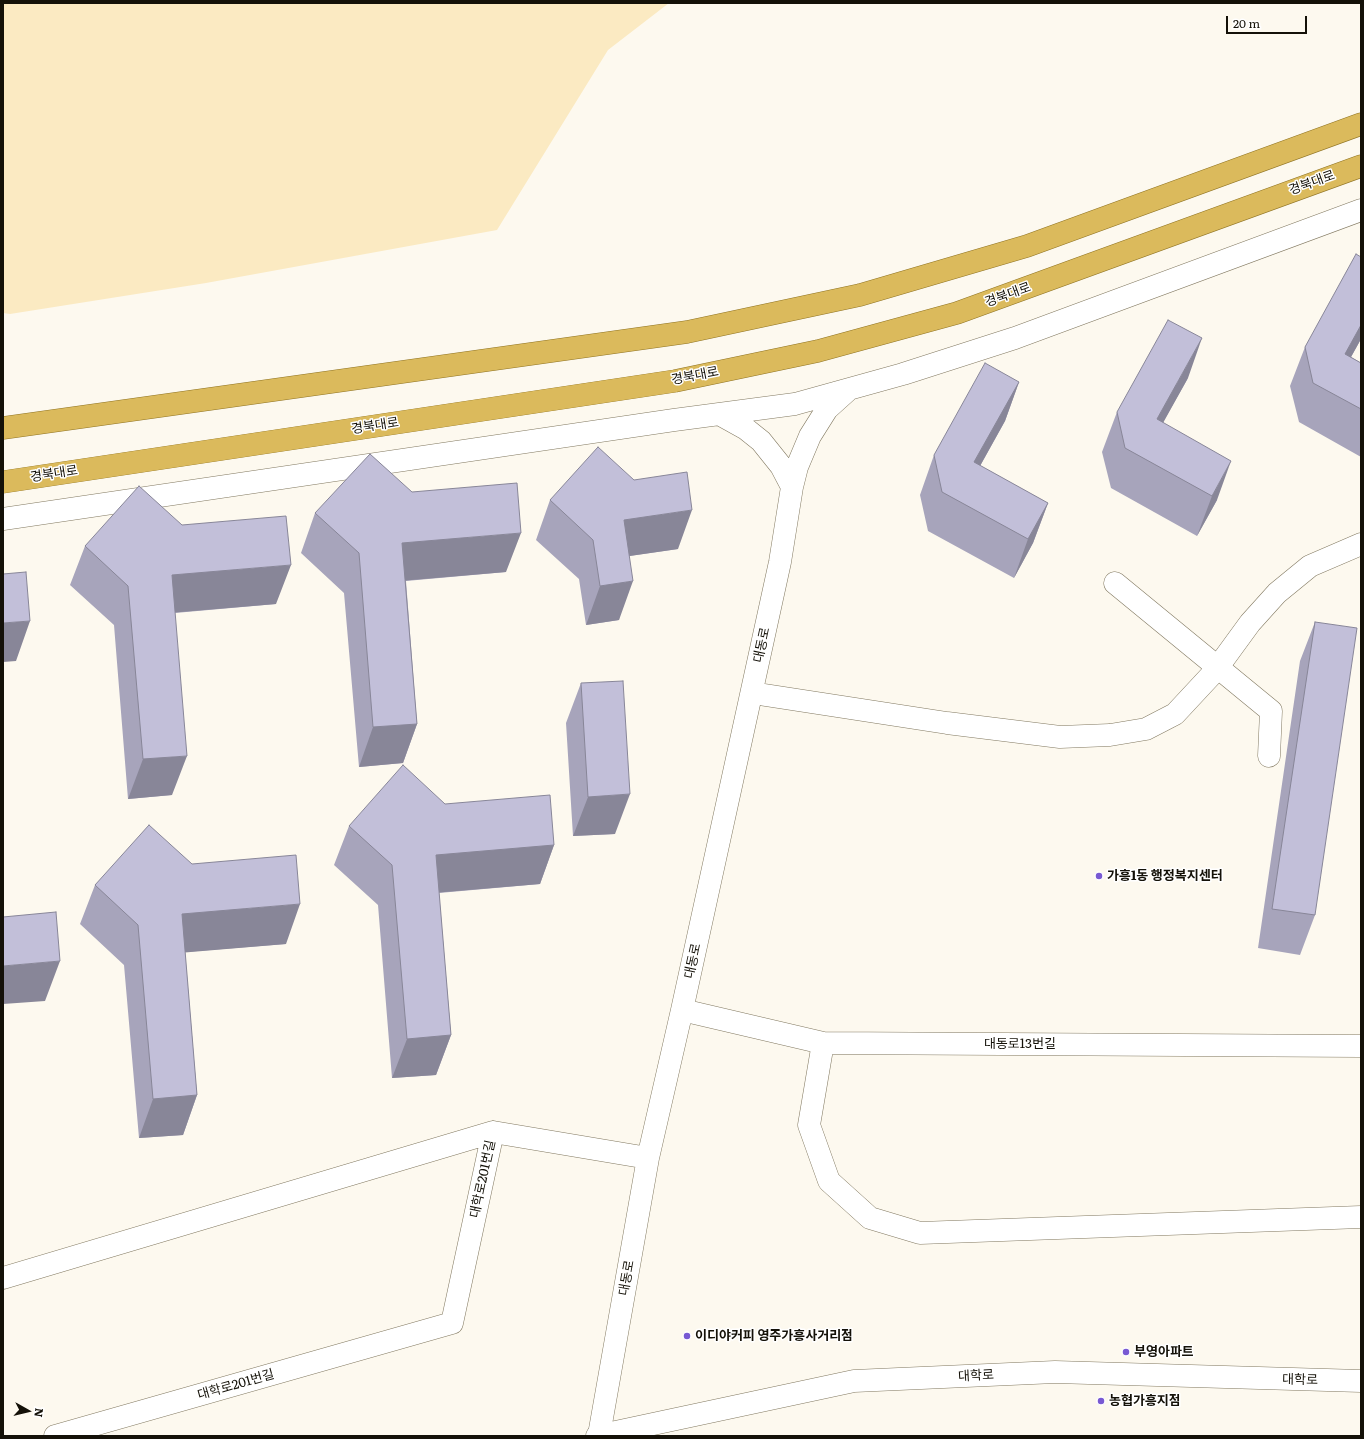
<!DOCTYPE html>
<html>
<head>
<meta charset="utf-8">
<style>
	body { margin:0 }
	#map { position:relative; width:1364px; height:1439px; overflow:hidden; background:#fdf9ef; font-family:Literata,serif }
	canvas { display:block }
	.frame { position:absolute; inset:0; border:4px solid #141108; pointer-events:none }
	.north { position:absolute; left:8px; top:1391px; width:40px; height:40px; -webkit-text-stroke:3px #fff; paint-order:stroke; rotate:98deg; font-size:11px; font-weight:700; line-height:16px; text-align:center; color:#141108 }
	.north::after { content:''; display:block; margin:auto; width:14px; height:18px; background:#141108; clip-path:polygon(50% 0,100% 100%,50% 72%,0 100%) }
	.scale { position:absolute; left:1226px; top:16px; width:81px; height:18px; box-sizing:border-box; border:2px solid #141108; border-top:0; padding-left:5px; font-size:12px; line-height:14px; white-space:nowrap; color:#141108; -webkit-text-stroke:3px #fff; paint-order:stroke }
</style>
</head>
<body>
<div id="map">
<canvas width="1364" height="1439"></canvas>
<div class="frame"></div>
<div class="north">N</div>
<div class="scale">20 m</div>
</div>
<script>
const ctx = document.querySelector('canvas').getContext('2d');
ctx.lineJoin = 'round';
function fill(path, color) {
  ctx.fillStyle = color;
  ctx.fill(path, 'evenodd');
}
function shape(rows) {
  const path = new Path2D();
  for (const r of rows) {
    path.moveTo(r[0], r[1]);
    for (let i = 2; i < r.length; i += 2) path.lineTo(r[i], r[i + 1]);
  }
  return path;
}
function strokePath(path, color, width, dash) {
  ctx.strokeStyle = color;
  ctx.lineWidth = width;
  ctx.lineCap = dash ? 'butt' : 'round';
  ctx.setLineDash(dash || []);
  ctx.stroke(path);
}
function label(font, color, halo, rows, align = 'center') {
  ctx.font = font + ' Literata,"Noto Sans KR",serif';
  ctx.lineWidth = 3;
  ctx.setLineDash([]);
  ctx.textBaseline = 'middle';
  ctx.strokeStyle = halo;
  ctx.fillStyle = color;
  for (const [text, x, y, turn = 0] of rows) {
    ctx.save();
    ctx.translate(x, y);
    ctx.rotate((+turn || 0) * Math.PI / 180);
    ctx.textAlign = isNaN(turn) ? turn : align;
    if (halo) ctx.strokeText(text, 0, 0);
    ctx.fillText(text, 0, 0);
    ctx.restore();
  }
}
const green = shape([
	[3,3,669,3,608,50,497,230,206,283,10,314,3,313]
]);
const minor = shape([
	[719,414,746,429,761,441,781,466,792,487],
	[3,519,674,420,795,404,903,374,1015,338,1361,210],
	[1115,583,1271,711,1269,756],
	[752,693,947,723,1060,737,1110,735,1146,729,1175,714,1215,671,1250,623,1277,593,1310,566,1361,544],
	[682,1010,823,1043,1361,1046],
	[823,1043,809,1125,829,1181,870,1218,920,1233,1361,1217],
	[3,1278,493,1132,648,1158],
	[599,1435,648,1158,682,1010,780,562,792,487,797,467,810,436,827,409,847,391],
	[55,1436,452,1323,493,1132]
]);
const secondary = shape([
	[597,1436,854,1381,1055,1372,1361,1381]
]);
const trunk = shape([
	[3,428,687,332,860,295,1027,246,1361,124],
	[3,482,675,381,818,351,957,313,1361,166]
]);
const wall = shape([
	[1361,257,1361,339,1351,357,1361,363,1361,457,1299,422,1290,386,1305,347],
	[1188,378,1163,422,1217,500,1197,536,1111,488,1102,452,1117,412],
	[1019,382,1005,421,980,466,1048,503,1033,543,1014,578,928,531,920,495,934,455],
	[634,480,678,549,629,556,619,620,586,625,579,579,536,540,550,500],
	[412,492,506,572,406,581,417,724,403,763,359,767,344,593,301,553,315,513],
	[182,525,276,604,175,613,172,795,128,799,114,625,70,585,85,546],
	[1315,622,1315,915,1300,955,1258,948,1300,661],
	[581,683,615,834,573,836,566,723],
	[445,804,554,845,540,884,439,893,451,1035,436,1075,392,1078,378,905,334,865,349,826],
	[192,864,286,944,185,952,197,1095,183,1135,139,1138,124,965,80,924,95,885]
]);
const shadedWall = shape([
	[1361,325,1361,339,1331,393,1345,354],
	[1202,338,1188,378,1143,459,1157,419],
	[1019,382,1005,421,960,502,974,462],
	[1231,461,1217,500,1197,536,1212,496],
	[1048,503,1033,543,1014,578,1028,539],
	[692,510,678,549,609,559,624,520],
	[521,533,506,572,388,582,402,543],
	[291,565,276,604,157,614,172,575],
	[633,581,619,620,586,625,600,586],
	[30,621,16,661,3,662,3,623],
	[417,724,403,763,359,767,373,727],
	[187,756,172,795,128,799,143,759],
	[630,794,615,834,573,836,588,797],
	[554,845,540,884,421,894,436,855],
	[300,904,286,944,167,954,182,914],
	[60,961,45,1001,3,1004,3,966],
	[451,1035,436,1075,392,1078,407,1039],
	[197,1095,183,1135,139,1138,153,1099]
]);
const building = shape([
	[1356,254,1361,257,1361,325,1345,354,1361,363,1361,409,1313,383,1305,347,1356,254],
	[1168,320,1202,338,1157,419,1231,461,1212,496,1125,448,1117,412,1168,320],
	[985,363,1019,382,974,462,1048,503,1028,539,942,492,934,455,985,363],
	[598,447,634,480,687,472,692,510,624,520,633,581,600,586,593,540,550,500,598,447],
	[370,454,412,492,517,483,521,533,402,543,417,724,373,727,359,553,315,513,370,454],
	[139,486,182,525,286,516,291,565,172,575,187,756,143,759,128,586,85,546,139,486],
	[26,572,30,621,3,623,3,574,26,572],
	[1315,622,1357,628,1315,915,1272,909,1315,622],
	[623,681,630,794,588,797,581,683,623,681],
	[403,765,445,804,550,795,554,845,436,855,451,1035,407,1039,392,865,349,826,403,765],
	[149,825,192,864,296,855,300,904,182,914,197,1095,153,1099,138,925,95,885,149,825],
	[56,912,60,961,3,966,3,917,56,912]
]);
const markers = [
	[1099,876,4,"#7859d3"],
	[687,1336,4,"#7859d3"],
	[1126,1352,4,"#7859d3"],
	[1101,1401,4,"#7859d3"]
];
const streetNames = [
	["경북대로",1312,183,-20],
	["경북대로",1008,295,-20],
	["경북대로",695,376,-11],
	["경북대로",375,426,-9],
	["경북대로",54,474,-9],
	["대동로",762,645,-78],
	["대동로",693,961,-78],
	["대동로13번길",1020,1044],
	["대학로201번길",483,1179,-78],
	["대동로",627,1278,-80],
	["대학로",976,1376,-3],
	["대학로",1300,1380,1],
	["대학로201번길",236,1385,-16]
];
const poiNames = [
	["가흥1동 행정복지센터",1107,876],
	["이디야커피 영주가흥사거리점",695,1336],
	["부영아파트",1134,1352],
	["농협가흥지점",1109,1401]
];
fill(green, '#fbeac2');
strokePath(minor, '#827961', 23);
strokePath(secondary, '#827961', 23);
strokePath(trunk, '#907424', 23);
strokePath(minor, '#fff', 22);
strokePath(secondary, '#fff', 22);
strokePath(trunk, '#dbba5c', 22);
fill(wall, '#a7a4bb');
fill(shadedWall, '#888698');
fill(building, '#c2bfd9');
strokePath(building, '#888698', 1);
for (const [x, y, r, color] of markers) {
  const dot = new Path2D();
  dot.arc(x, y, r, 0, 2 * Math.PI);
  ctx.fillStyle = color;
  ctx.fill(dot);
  strokePath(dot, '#fff', 1.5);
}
label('13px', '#141108', '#fff', streetNames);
label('bold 13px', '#141108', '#fff', poiNames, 'left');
</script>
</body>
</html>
